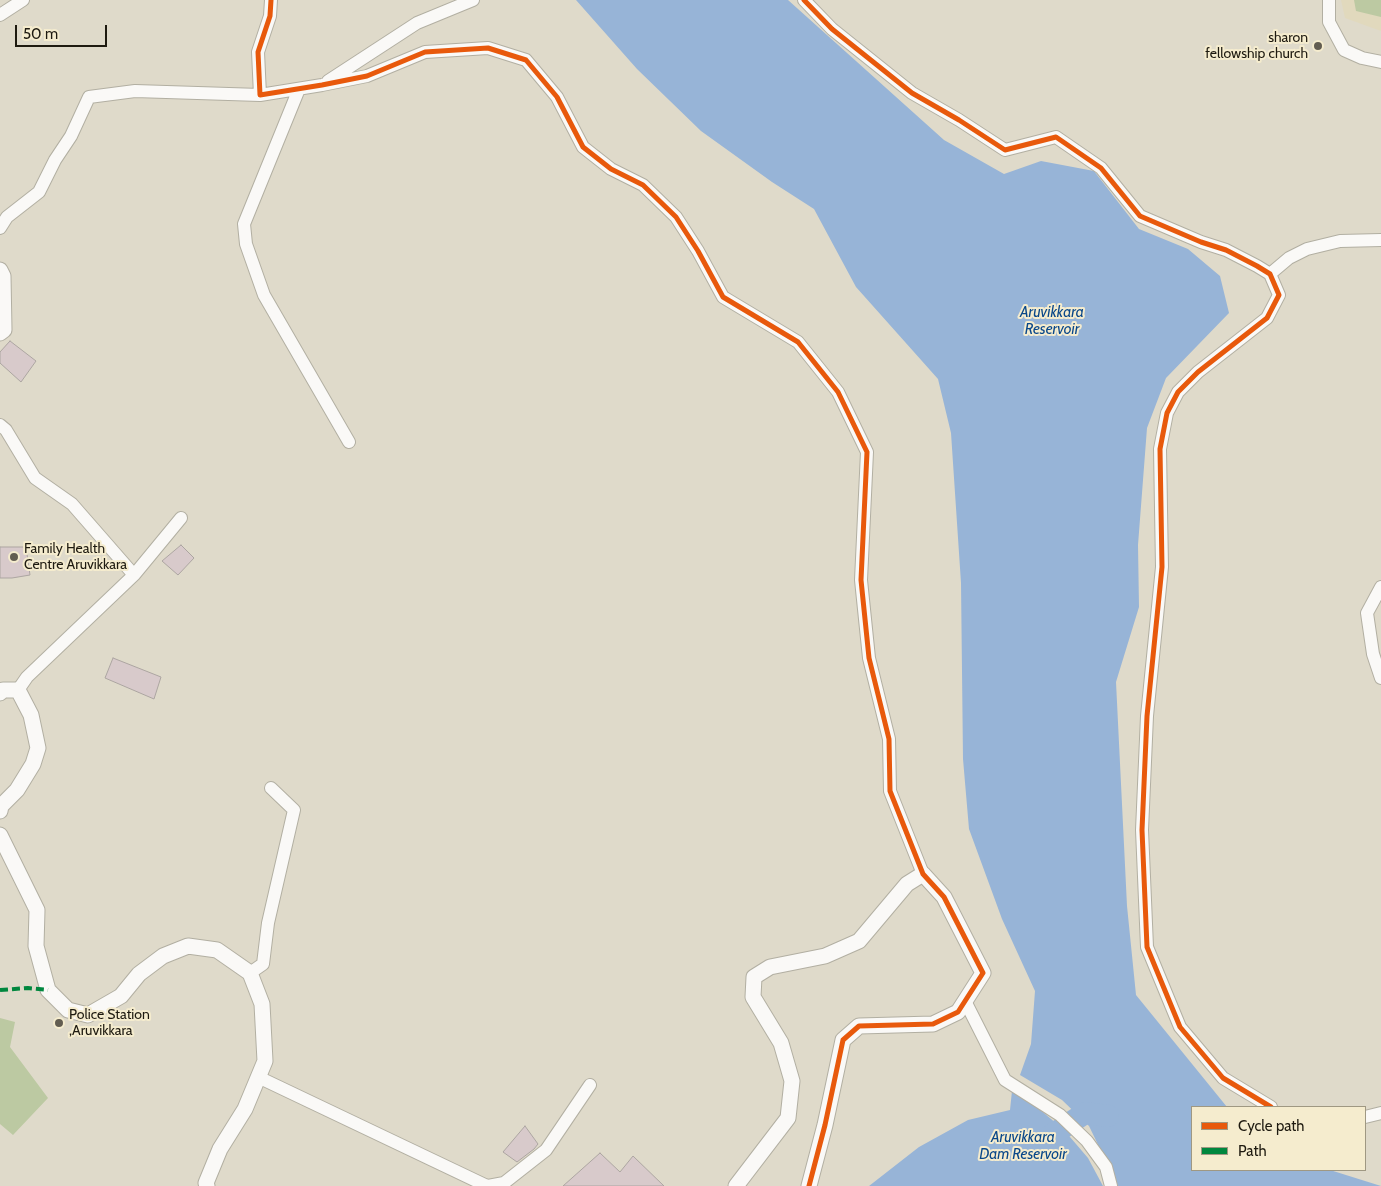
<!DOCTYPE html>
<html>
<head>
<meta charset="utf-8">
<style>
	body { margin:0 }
	#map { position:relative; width:1381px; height:1186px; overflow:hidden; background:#dfdaca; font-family:Cabin,sans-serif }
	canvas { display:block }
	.legend { position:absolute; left:1191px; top:1106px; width:175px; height:65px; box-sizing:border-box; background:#f5ecce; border:1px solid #9f9882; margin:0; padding:6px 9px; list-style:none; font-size:15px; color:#1e1a10 }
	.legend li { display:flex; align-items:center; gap:10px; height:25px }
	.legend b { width:25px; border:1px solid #9f9882 }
	.scale { position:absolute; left:15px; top:25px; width:92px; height:22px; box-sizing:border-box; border:2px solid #1e1a10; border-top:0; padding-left:6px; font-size:15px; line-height:18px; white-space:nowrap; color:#1e1a10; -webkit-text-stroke:4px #f5ecce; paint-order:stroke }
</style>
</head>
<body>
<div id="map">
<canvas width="1381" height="1186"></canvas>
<ul class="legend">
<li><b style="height:6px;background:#e8590c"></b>Cycle path</li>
<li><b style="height:6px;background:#00873e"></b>Path</li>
</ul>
<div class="scale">50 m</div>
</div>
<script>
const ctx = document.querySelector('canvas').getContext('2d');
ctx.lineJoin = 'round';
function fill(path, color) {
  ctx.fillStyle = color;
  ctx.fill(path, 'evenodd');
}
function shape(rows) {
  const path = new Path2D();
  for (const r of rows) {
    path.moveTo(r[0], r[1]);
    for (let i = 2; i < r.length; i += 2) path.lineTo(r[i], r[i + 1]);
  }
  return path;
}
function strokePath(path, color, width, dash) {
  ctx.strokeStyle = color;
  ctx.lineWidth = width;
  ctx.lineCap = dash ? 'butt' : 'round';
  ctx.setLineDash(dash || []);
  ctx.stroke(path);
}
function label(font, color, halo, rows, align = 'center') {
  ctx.font = font + ' Cabin,sans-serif';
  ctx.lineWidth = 4;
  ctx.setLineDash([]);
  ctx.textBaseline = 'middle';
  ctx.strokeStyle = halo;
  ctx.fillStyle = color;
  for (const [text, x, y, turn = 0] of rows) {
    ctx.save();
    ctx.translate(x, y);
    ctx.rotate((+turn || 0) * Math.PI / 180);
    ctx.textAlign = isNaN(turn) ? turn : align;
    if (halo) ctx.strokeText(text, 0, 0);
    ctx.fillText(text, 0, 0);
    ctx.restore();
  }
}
const built = shape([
	[1341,0,1381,0,1381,31,1345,18]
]);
const green = shape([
	[1354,0,1381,0,1381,17,1356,11],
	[0,1018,15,1022,10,1047,48,1098,13,1135,0,1124]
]);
const water = shape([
	[576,0,788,0,944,140,1004,174,1041,161,1094,171,1139,229,1188,249,1220,276,1229,313,1166,378,1147,428,1138,545,1139,607,1116,682,1127,906,1136,995,1227,1107,1192,1107,1192,1170,1330,1170,1381,1186,1118,1186,1089,1126,1062,1100,1020,1075,1031,1044,1035,991,1002,919,969,829,963,759,961,583,951,433,938,379,856,287,814,209,772,182,701,131,637,69],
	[1012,1091,1031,1102,1064,1130,1088,1158,1103,1186,869,1186,919,1147,968,1120,1010,1110]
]);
const river = shape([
	[1037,1145,1085,1113,1108,1116]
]);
const building = shape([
	[10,341,36,361,21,382,0,363,0,352,10,341],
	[181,545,194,558,178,575,162,561,181,545],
	[0,547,26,547,30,575,12,578,0,578,0,547],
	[113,658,161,677,154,699,105,678,113,658],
	[525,1126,538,1144,534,1149,517,1162,503,1152,525,1126],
	[600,1153,620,1172,633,1156,664,1186,563,1186,600,1153]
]);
const minor = shape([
	[271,0,270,16,258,52,260,95,322,85,367,76,425,52,488,48,526,60,557,97,583,147,611,169,643,185,676,217,698,251,723,297,798,342,838,392,867,452,861,580,869,658,889,739,890,791,923,874],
	[804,0,832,29,912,93,959,120,1005,150,1056,137,1101,168,1140,216,1201,242,1226,250,1257,266,1270,274,1279,295,1267,318,1198,372,1178,392,1167,413,1160,449,1162,567,1147,716,1142,830,1147,947,1180,1027,1223,1078,1271,1107],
	[1329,0,1329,22,1344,50,1362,58,1381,62],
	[0,15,23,0],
	[328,81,417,23,473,0],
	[299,89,244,224,246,244,264,295,349,442],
	[0,228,7,217,39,192,55,160,71,136,89,97,135,91,260,95],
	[1270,274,1289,258,1307,249,1340,241,1381,240],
	[0,425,6,430,35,478,72,504,134,575],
	[1381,587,1367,613,1373,654,1381,678],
	[18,690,27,677,134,575,181,518],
	[250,973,263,964,268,923,294,810,271,788],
	[965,1001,1005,1080,1060,1115,1087,1141,1106,1167,1111,1186],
	[258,1077,487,1186],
	[1365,1117,1381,1113],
	[488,1186,504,1183,546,1150,590,1085]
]);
const tertiary = shape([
	[0,270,3,276,4,330,0,333],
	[0,693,3,690,18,690,31,715,38,748,33,764,17,790,1,806,0,811],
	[0,835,37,910,36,946,48,990,68,1010,88,1015,121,996,139,974,163,956,188,946,217,950,250,973,262,1004,265,1061,245,1109,220,1149,206,1183,207,1186],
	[736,1186,788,1118,792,1081,781,1043,753,997,754,977,770,967,825,956,859,941,907,884,923,874,944,897,983,973,958,1012,933,1024,859,1026,843,1040,825,1125,809,1186]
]);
const quiet = shape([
	[0,990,28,988,48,990]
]);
const cycleway = shape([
	[271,0,270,16,258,52,260,95,322,85,367,76,425,52,488,48,526,60,557,97,583,147,611,169,643,185,676,217,698,251,723,297,798,342,838,392,867,452,861,580,869,658,889,739,890,791,923,874,944,897,983,973,958,1012,933,1024,859,1026,843,1040,825,1125,809,1186],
	[804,0,832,29,912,93,959,120,1005,150,1056,137,1101,168,1140,216,1201,242,1226,250,1257,266,1270,274,1279,295,1267,318,1198,372,1178,392,1167,413,1160,449,1162,567,1147,716,1142,830,1147,947,1180,1027,1223,1078,1271,1107]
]);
const markers = [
	[1318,46,5,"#625d51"],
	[14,557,5,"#625d51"],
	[59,1023,5,"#625d51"]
];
const poiNames = [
	["sharon",1308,38,"right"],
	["fellowship church",1308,54,"right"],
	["Family Health",24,549],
	["Centre Aruvikkara",24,565],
	["Police Station",69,1015],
	[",Aruvikkara",69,1031]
];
const waterNames = [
	["Aruvikkara",1052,313],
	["Reservoir",1052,330],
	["Aruvikkara",1023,1138],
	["Dam Reservoir",1023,1155]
];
fill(built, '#e1d9bd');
fill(green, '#bcc9a2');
fill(water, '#97b4d7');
strokePath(river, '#97b4d7', 22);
fill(building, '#d8cacb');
strokePath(building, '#aca5a1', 1);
strokePath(minor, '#b2afa2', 14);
strokePath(tertiary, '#b2afa2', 17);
strokePath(minor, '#faf9f7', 12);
strokePath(tertiary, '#faf9f7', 15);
strokePath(quiet, '#00873e', 4, [8, 4]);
strokePath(cycleway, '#e8590c', 5);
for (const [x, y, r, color] of markers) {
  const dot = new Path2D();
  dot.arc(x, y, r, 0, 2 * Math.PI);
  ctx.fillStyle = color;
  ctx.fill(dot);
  strokePath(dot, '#f5ecce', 2);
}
label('14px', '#1e1a10', '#f5ecce', poiNames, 'left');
label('italic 15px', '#094789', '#f5ecce', waterNames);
</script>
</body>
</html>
